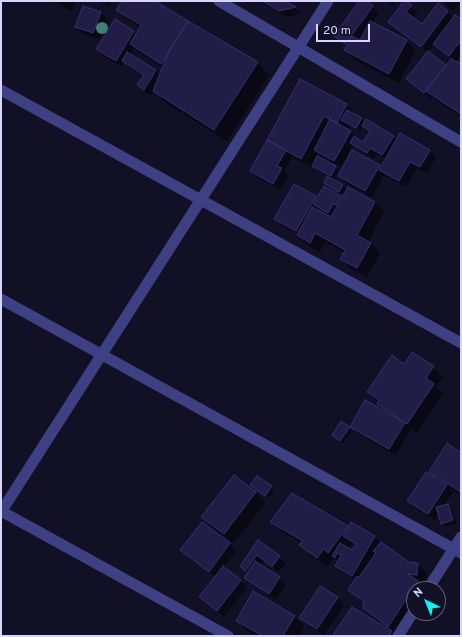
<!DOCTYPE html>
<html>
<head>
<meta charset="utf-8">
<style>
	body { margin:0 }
	#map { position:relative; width:462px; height:637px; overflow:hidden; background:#111025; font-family:Overpass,sans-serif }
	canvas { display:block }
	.frame { position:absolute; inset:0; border:2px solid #d6d6fe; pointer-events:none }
	.north { position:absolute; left:406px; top:581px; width:40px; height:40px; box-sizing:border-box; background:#111025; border:1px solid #605f7c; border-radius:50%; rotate:317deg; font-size:11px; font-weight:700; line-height:16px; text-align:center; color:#d6d6fe }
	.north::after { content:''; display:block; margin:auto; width:14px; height:18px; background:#09f6f5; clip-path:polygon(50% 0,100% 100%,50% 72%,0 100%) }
	.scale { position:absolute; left:316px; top:24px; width:54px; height:18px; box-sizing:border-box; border:2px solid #d6d6fe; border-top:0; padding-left:5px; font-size:12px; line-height:14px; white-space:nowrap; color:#d6d6fe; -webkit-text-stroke:3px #111025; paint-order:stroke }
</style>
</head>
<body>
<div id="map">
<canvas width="462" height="637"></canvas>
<div class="frame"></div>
<div class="north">N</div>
<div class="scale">20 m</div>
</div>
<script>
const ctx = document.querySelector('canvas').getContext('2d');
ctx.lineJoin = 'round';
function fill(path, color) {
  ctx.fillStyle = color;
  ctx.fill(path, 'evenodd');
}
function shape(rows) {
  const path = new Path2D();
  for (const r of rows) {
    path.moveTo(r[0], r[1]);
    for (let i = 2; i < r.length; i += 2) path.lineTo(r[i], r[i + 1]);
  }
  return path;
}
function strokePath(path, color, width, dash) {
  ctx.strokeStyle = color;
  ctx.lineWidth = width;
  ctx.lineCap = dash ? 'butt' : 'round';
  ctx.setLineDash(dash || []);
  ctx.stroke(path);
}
const shadow = shape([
	[53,1,77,1,71,11],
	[100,1,112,1,110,6,103,4],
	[123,1,153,1,257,62,269,75,227,141,166,103,154,91,151,95,145,92,139,85,144,76,129,67,125,63,122,67,104,56,97,49,115,20,134,32,136,35,141,28,127,19,118,10],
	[135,48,141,54,163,68,160,75,156,71,130,55],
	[261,1,283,1,295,8,301,14,287,17],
	[361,1,365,1,372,6,379,13,372,23,406,41,416,50,399,83,355,60,345,50,347,47,335,36],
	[385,1,396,1,393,6],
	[442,1,461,1,461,2,453,11],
	[405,2,418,13,413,18,422,25,447,11,454,18,461,21,461,55,456,61,441,50,434,44,428,52,446,67,461,65,461,117,437,101,433,96,431,99,414,86,407,79,428,53,396,28,390,22],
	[100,12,107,19,100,39,83,34,76,27],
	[301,80,347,105,356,115,356,116,361,119,365,122,366,121,394,137,397,140,429,151,436,157,427,173,417,168,406,187,387,176,384,174,372,197,346,183,339,176,379,165,381,168,386,159,377,154,374,159,358,149,353,145,341,167,321,156,319,153,317,157,335,167,338,170,334,179,316,169,312,165,311,167,292,157,284,172,288,176,280,190,258,178,251,171],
	[350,125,360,130,363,125,370,133,364,143,348,130],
	[328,178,343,186,347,191,375,202,384,212,368,242,371,243,380,253,367,277,351,269,342,259,345,253,325,242,320,252,307,245,298,235,298,234,282,225,276,219,315,197,317,199,340,197,342,199,347,191,345,190,343,194,328,186,325,182],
	[319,208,328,214,327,216,318,211],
	[404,365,433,367,443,377,436,387,443,394,417,433,411,429,396,455,357,433,351,426,390,415,378,404,379,403,368,392],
	[349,428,352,431,343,443,336,438],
	[461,454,461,495,448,487,453,492,444,506,448,505,451,508,456,524,445,526,442,523,439,514,435,520,415,508,408,501,438,480,430,471],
	[234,477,255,493,265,503,234,543,212,527,203,517],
	[271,487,274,490,268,498,255,488],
	[271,522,347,527,349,529,352,524,375,537,381,543,408,563,417,564,427,573,426,584,419,584,425,589,414,589,414,611,398,635,393,631,392,632,396,636,333,636,385,628,386,627,373,618,364,608,365,604,359,600,350,590,356,580,343,572,336,565,338,561,334,558,327,567,310,555,301,545,302,543,281,531],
	[352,543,356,546,352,551,348,548],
	[202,523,230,544,236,551,223,568,241,581,247,587,224,617,207,604,200,597,215,577,188,557,182,550],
	[259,542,279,557,286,563,279,572,264,561,260,566,279,578,286,585,276,600,252,584,245,578,248,573,241,566],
	[337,598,344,605,324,635,307,624,300,618],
	[294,616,304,626,298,636,257,636,247,631,238,621]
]);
const building = shape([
	[122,1,155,1,188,21,161,64,130,44,141,25,116,10,122,1],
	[263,1,285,1,296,7,279,11,263,1],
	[359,1,367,1,373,6,345,44,334,36,359,1],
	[404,1,406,1,412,5,406,12,422,24,438,3,448,11,421,47,388,22,404,1],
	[83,6,101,12,93,33,75,27,83,6],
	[455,15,461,19,461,40,449,56,433,44,455,15],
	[115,19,134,31,116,61,96,49,115,19],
	[188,21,258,62,214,130,153,91,168,53,188,21],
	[370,21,407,40,389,74,344,50,352,36,360,40,370,21],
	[428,51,446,65,424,93,406,79,428,51],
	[127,52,156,70,144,90,137,85,144,75,122,61,127,52],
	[451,59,461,64,461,114,426,91,451,59],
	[300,79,347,104,337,123,324,116,301,159,267,140,300,79],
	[347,110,362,118,356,128,341,120,347,110],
	[330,119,351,131,334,161,314,150,330,119],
	[366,119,394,136,382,155,370,148,367,153,350,143,354,136,363,142,370,131,362,126,366,119],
	[400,133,430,150,420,167,410,162,399,181,379,170,400,133],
	[267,140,286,150,277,166,282,168,273,184,250,171,267,140],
	[352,150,380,165,365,191,338,176,352,150],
	[317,156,336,166,331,176,312,166,317,156],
	[327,176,343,185,339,192,324,183,327,176],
	[294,184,316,196,296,231,274,219,294,184],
	[324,186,341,196,336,205,333,204,328,213,313,204,324,186],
	[348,187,375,202,357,235,371,243,357,268,340,259,345,250,315,233,310,243,297,235,312,207,331,217,348,187],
	[412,352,434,366,426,378,434,384,407,424,377,404,379,400,367,392,392,355,404,364,412,352],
	[365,400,405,423,389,449,350,427,365,400],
	[341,421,350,427,340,441,332,435,341,421],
	[447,443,461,453,461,492,429,472,447,443],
	[426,472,447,485,428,514,407,501,426,472],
	[234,475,256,492,224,534,201,517,234,475],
	[257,476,272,486,265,496,250,485,257,476],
	[292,493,348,526,328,553,324,549,317,558,299,545,303,541,270,522,292,493],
	[448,504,453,520,441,524,436,507,448,504],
	[202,522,230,543,209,572,180,550,202,522],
	[351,522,375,536,352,576,335,566,341,555,337,553,335,558,332,556,340,543,352,550,356,544,343,536,351,522],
	[258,540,280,556,272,567,257,555,245,571,240,566,258,540],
	[381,542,409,562,418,563,417,575,408,574,418,581,388,627,363,608,364,602,348,590,357,576,359,577,376,553,373,551,381,542],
	[255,561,280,577,269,594,244,578,255,561],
	[223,566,241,580,217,611,199,597,223,566],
	[320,586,338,597,317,629,299,618,320,586],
	[253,591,295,616,283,636,263,636,236,621,253,591],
	[352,607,392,631,389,636,332,636,352,607]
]);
const minor = shape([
	[219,1,461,142],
	[1,90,461,343],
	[1,299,461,553],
	[1,511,228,636],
	[1,512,328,1],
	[428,589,461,537],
	[398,636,414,611]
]);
const trees = [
	[102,28]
];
fill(shadow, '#0007');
fill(building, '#211d46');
strokePath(building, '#363071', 1);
strokePath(minor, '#3d4183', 11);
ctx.fillStyle = '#3f8072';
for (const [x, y] of trees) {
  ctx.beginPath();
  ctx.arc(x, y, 6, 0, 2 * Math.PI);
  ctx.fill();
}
</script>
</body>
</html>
